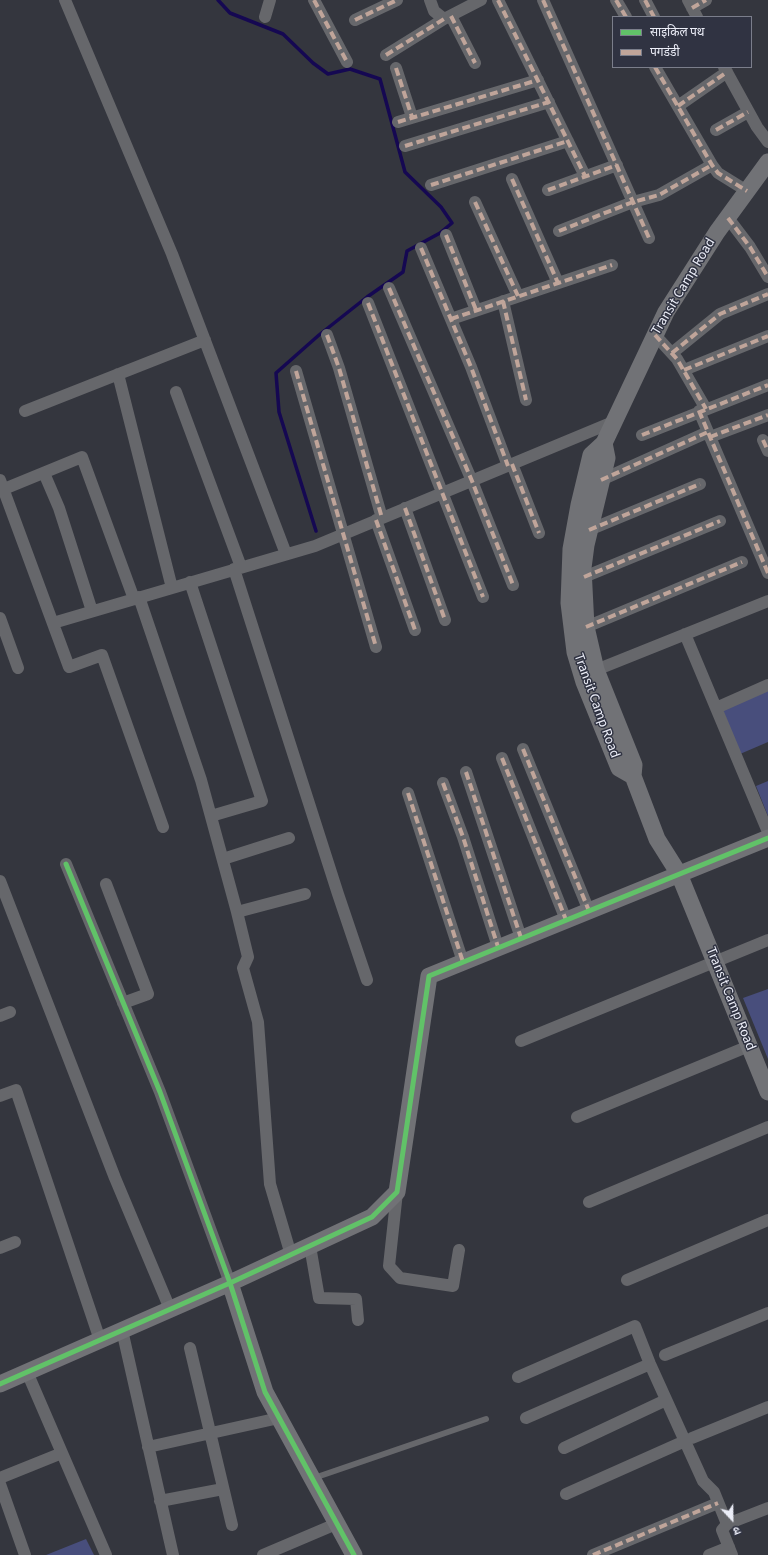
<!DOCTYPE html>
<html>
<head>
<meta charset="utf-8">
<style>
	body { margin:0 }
	#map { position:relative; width:768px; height:1555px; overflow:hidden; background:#34363e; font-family:"Source Sans 3","Noto Sans Devanagari",sans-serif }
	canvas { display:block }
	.legend { position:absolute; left:612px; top:16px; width:140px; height:52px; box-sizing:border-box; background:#303342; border:1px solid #7b7e8b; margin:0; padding:5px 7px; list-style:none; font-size:12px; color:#eceef8 }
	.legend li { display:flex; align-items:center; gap:8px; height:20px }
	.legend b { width:20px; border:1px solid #7b7e8b }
	.north { position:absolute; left:712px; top:1499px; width:40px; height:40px; -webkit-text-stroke:3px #303342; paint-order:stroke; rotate:158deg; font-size:11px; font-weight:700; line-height:16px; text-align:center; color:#eceef8 }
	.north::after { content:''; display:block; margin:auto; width:14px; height:18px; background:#eceef8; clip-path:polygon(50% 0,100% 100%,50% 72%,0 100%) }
</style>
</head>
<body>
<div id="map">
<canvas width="768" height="1555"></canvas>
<ul class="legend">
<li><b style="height:5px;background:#61c268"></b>साइकिल पथ</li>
<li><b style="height:5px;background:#c0a59a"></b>पगडंडी</li>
</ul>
<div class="north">उ</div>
</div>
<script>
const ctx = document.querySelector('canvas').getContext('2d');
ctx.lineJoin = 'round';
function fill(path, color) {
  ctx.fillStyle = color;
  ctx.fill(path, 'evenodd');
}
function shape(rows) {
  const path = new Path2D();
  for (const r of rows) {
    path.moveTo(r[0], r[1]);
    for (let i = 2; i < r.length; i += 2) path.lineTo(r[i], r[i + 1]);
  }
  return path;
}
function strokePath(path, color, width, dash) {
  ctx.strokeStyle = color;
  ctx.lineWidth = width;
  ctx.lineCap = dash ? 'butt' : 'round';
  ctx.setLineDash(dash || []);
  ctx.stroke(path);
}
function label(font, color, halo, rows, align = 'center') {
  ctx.font = font + ' "Source Sans 3",sans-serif';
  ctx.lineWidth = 3;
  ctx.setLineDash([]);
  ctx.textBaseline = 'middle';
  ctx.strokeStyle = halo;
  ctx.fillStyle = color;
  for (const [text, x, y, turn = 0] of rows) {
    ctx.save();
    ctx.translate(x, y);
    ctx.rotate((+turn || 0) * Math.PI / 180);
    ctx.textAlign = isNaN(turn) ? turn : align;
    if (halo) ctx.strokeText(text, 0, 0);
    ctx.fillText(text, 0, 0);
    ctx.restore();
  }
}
const green = shape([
	[768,689,768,742,740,754,722,708],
	[768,781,768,816,756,786],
	[768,989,768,1059,743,998],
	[86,1539,94,1555,46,1555]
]);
const stream = shape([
	[218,0,230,13,283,34,313,63,328,74,350,69,380,79,405,172,441,207,452,223,440,233,407,251,403,272,367,297,319,335,276,373,279,412,316,531]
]);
const lane = shape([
	[314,1478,486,1419]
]);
const street = shape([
	[65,0,172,254,286,554],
	[314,0,347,62],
	[430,0,434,11,444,19],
	[498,0,585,176],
	[543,0,649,238],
	[616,0,626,17],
	[645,0,654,17],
	[688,0,697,17],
	[692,8,706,0],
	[451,16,475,63],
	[265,17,270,0],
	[355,20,397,0],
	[386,55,444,19,481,0],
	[655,67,712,165,718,173,747,191],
	[724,67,757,127,768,142],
	[396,68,412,117],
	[678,106,727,72],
	[398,122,538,80],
	[716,130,748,112],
	[405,146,549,102],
	[512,179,558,283],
	[431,185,568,141],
	[548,190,617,165],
	[475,202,518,296],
	[728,218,750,247,768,277],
	[559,231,633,202,659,195,712,165],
	[446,235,476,310],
	[421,248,471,367,508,466],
	[389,288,472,481,513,585],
	[503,301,526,400],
	[368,303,483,597],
	[451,319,612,265],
	[327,335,339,368,382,518],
	[655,335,677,359,706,409],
	[672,353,720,314,768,294],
	[684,370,768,336],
	[296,371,376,647],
	[118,374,172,588],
	[176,392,241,567],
	[25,411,205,340],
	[699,411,768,573],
	[642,435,768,385],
	[710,437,768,415],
	[763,440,768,451],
	[512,464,539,533],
	[44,473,59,508,92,611],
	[0,480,69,667,102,655,163,827],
	[601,480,708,432],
	[4,489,82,457,134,599],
	[405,508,445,620],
	[376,520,415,630],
	[589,530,700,484],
	[234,569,338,894,367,980],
	[584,577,720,521],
	[190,582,262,801,211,816],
	[139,597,201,780,237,912,248,957,243,968,258,1022,270,1184,291,1255],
	[0,618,18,668],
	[53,623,315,546,613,422],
	[586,627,742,562],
	[685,634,768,832],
	[596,670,768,601],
	[716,708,768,685],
	[523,749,589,911],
	[502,758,566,920],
	[466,772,521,938],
	[443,783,463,837,498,947],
	[408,793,463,962],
	[223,859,289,838],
	[66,864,160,1092,230,1283],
	[0,881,115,1178,170,1309],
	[106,884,148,994,123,1003],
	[237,912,305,894],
	[0,1016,10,1012],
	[521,1041,768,940],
	[0,1096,16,1090,100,1340],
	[577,1117,749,1046],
	[397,1192,389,1266,400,1278,453,1286,459,1250],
	[589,1202,768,1127],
	[310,1246,319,1298,356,1299,358,1320],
	[0,1248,15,1242],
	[627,1280,768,1220],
	[122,1330,173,1555],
	[190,1348,232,1525],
	[665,1355,768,1313],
	[27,1372,106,1555],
	[518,1377,635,1326,650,1364,703,1481,714,1492,727,1524,768,1508],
	[526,1418,650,1364],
	[692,1438,768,1407],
	[148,1447,279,1418],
	[564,1448,666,1400],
	[0,1478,62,1453],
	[0,1484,25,1555],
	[566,1494,685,1441],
	[160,1501,223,1489],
	[727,1524,722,1530,732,1555],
	[263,1555,336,1524],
	[593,1555,718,1503],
	[709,1555,729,1547]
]);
const secondary = shape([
	[604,443,607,458,586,545,583,568,586,627,596,670,634,765,633,776,657,839,679,874,768,1092],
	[633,776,619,768,584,682,575,652,569,603,571,549,579,505,591,455,604,443,666,312,717,232,768,162],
	[230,1283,265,1392,354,1555],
	[0,1384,230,1283,372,1217,397,1192,429,976,768,838]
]);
const quiet = shape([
	[314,0,347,62],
	[498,0,585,176],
	[543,0,649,238],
	[616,0,626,17],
	[645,0,654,17],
	[692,8,706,0],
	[451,16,475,63],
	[355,20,397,0],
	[386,55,444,19],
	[655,67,712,165,718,173,747,191],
	[396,68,412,117],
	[678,106,727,72],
	[398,122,538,80],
	[716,130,748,112],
	[405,146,549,102],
	[512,179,558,283],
	[431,185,568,141],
	[548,190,617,165],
	[475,202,518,296],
	[728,218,750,247,768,277],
	[559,231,633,202,659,195,712,165],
	[446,235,476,310],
	[421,248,471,367,508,466],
	[389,288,472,481,513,585],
	[503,301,526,400],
	[368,303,483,597],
	[451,319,612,265],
	[327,335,339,368,382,518],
	[655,335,677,359,706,409],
	[672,353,720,314,768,294],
	[684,370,768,336],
	[296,371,376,647],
	[699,411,768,573],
	[642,435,768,385],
	[710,437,768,415],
	[763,440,768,451],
	[512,464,539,533],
	[601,480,708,432],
	[405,508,445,620],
	[376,520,415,630],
	[589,530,700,484],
	[584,577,720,521],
	[586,627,742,562],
	[523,749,589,911],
	[502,758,566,920],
	[466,772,521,938],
	[443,783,463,837,498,947],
	[408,793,463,962],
	[593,1555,718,1503]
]);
const cycleway = shape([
	[66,864,160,1092,230,1283,265,1392,354,1555],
	[0,1384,230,1283,372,1217,397,1192,429,976,768,838]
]);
const streetNames = [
	["Transit Camp Road",684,287,-59],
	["Transit Camp Road",596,706,70],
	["Transit Camp Road",730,999,68]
];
fill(green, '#484e7c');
strokePath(stream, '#150852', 3.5);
strokePath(lane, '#66676b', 6);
strokePath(street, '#66676b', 12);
strokePath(secondary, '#717276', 17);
strokePath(quiet, '#c0a59a', 4, [8, 4]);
strokePath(cycleway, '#61c268', 5);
label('14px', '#eceef8', '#303342', streetNames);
</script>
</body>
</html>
